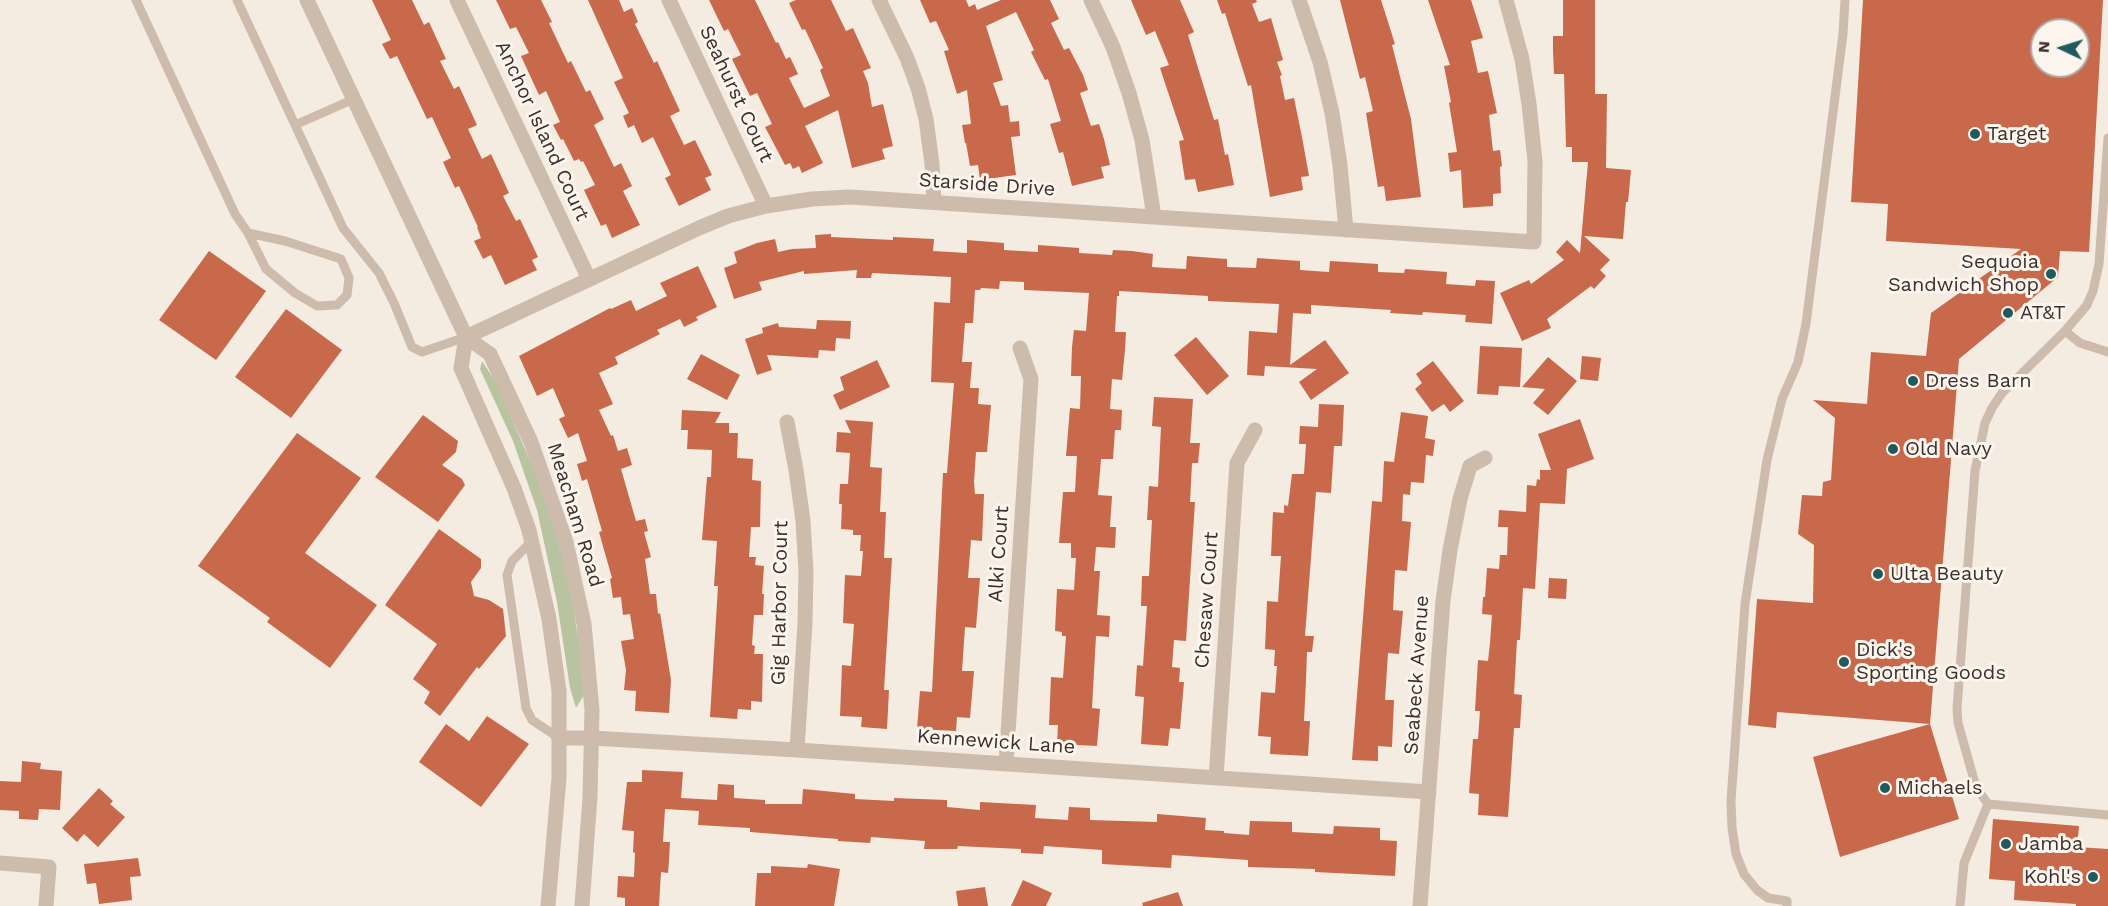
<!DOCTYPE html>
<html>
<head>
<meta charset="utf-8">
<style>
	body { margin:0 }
	#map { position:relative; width:2108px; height:906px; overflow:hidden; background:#f4ebe1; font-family:"Work Sans",sans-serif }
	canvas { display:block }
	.north { position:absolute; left:2030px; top:18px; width:60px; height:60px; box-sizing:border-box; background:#fbf5ee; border:2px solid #aea6a0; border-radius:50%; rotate:274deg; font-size:16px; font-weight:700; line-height:24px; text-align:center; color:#3b302b }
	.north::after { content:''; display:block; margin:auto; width:21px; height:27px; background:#1f5a5e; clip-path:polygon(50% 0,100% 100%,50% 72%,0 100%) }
</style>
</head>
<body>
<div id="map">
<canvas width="2108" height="906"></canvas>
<div class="north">N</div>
</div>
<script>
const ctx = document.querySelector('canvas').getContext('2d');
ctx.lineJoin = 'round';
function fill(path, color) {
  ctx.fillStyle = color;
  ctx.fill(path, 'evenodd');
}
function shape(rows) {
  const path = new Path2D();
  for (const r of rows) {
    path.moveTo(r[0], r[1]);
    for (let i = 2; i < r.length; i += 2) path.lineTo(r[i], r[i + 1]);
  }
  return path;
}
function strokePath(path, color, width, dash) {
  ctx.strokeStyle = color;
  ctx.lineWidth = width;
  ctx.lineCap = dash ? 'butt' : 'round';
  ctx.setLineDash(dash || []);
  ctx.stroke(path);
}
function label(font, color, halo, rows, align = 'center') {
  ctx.font = font + ' "Work Sans",sans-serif';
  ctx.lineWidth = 6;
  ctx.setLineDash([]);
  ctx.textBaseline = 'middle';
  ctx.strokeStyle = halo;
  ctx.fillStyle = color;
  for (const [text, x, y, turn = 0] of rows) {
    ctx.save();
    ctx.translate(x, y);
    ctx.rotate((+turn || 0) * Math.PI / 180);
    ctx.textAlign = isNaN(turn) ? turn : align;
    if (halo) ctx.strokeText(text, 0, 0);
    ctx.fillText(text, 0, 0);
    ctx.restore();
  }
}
const green = shape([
	[482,361,497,384,546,498,570,584,582,666,584,695,576,708,570,688,557,602,537,510,513,441,480,369]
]);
const building = shape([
	[372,0,412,0,424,25,429,22,446,59,440,61,454,89,459,86,477,125,468,129,482,159,491,154,509,193,503,196,516,221,520,219,538,257,532,260,537,270,505,285,491,255,483,259,474,241,481,238,477,227,478,227,459,186,455,188,443,162,451,158,432,117,427,119,397,56,390,59,382,44,391,40],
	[496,0,541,0,552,22,549,23,568,63,571,61,586,92,590,90,604,119,594,125,614,167,621,163,632,186,623,191,640,225,612,238,606,224,601,226,584,190,595,185,583,161,581,162,579,159,574,161,563,139,561,140,553,125,560,122,546,91,539,95,521,56,529,53,516,27,510,29],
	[588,0,619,0,624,12,632,8,638,22,635,24,654,63,657,61,680,111,670,116,684,145,695,140,712,175,705,178,711,190,679,206,665,178,671,175,653,137,642,143,634,125,628,128,623,116,629,113,614,82,623,78],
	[709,0,755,0,776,43,778,42,786,59,790,57,798,74,789,78,804,108,830,96,820,70,823,68,805,29,802,30,789,3,796,0,831,0,846,31,853,28,871,68,863,71,868,83,872,107,883,104,893,146,882,149,885,159,852,168,838,110,805,126,823,163,802,173,799,166,793,169,790,163,785,165,765,127,772,124,757,93,750,96,732,59,741,55,728,29,724,31],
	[920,0,966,0,969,7,975,4,977,10,1001,0,1050,0,1059,19,1051,23,1064,50,1069,48,1083,75,1088,90,1080,93,1091,126,1099,124,1104,139,1110,165,1101,167,1104,178,1072,186,1063,152,1059,153,1050,124,1061,121,1048,79,1045,80,1031,52,1034,50,1016,12,986,26,1003,80,993,83,1001,106,1008,105,1010,122,1019,121,1020,136,1011,137,1016,175,980,180,978,165,970,166,966,143,965,143,962,125,971,124,967,90,957,94,944,51,949,50,936,21,930,23],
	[1131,0,1180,0,1194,32,1188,35,1214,120,1218,119,1225,155,1228,154,1234,185,1198,192,1195,179,1185,180,1179,141,1184,140,1160,68,1169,65,1155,31,1146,35],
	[1217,0,1256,0,1257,2,1252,4,1259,22,1271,18,1283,60,1277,62,1282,75,1280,76,1285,100,1294,98,1302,137,1309,176,1301,177,1303,190,1270,197,1251,85,1248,86,1225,13,1222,14],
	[1340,0,1381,0,1395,44,1392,45,1411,119,1421,197,1386,201,1384,186,1378,187,1366,113,1373,111,1365,77,1360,79],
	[1428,0,1471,0,1483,38,1471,41,1478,73,1488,71,1497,113,1489,115,1493,151,1500,150,1502,166,1500,167,1501,193,1493,194,1493,206,1463,208,1461,170,1450,172,1448,153,1457,152,1449,103,1451,102,1444,66,1450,65],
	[1563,0,1595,0,1595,94,1607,94,1606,168,1631,170,1628,202,1626,202,1623,239,1584,236,1610,260,1600,270,1606,276,1594,289,1591,286,1547,319,1551,328,1522,341,1500,293,1529,280,1531,284,1564,260,1556,252,1567,240,1580,253,1588,162,1572,162,1572,147,1566,147,1564,74,1554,74,1553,51,1553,36,1563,36],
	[1863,0,2103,0,2089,252,2060,251,2058,277,1959,359,1930,724,1777,712,1776,728,1748,725,1757,599,1813,603,1814,545,1798,534,1802,495,1822,496,1823,482,1831,480,1835,418,1813,400,1867,404,1871,352,1926,356,1931,313,2021,249,1886,241,1888,204,1851,202],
	[2042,30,2078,30,2078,66,2042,66],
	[831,234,831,237,893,240,893,237,934,239,933,251,967,253,967,240,1004,243,1004,250,1038,252,1038,245,1079,248,1079,253,1112,255,1113,250,1132,251,1153,254,1152,267,1166,268,1186,269,1187,256,1227,259,1227,267,1256,268,1257,258,1300,261,1300,270,1329,272,1330,261,1378,264,1378,272,1404,273,1405,269,1447,272,1446,284,1475,286,1476,280,1495,281,1492,324,1465,322,1466,315,1423,312,1422,315,1390,313,1391,310,1311,305,1311,314,1293,313,1290,365,1325,340,1349,373,1311,400,1299,382,1317,369,1265,366,1264,376,1247,375,1249,331,1277,333,1279,304,1208,301,1208,296,1119,291,1119,296,1117,296,1115,332,1126,332,1125,350,1122,380,1112,379,1110,409,1122,410,1121,430,1115,430,1113,459,1101,459,1098,495,1112,496,1110,527,1116,527,1115,548,1096,547,1094,571,1100,571,1097,615,1110,616,1109,637,1096,636,1092,708,1100,709,1097,746,1057,744,1058,725,1049,725,1051,677,1063,678,1066,636,1062,636,1062,632,1055,631,1057,589,1074,590,1076,558,1071,558,1071,543,1059,543,1063,492,1075,492,1077,456,1066,456,1070,408,1080,409,1081,376,1071,376,1072,347,1074,330,1086,331,1089,293,1024,290,1024,282,1000,281,999,289,981,288,980,290,975,290,973,323,965,323,962,362,972,362,970,388,979,388,978,404,991,405,987,452,976,452,974,482,975,494,984,494,982,541,971,540,968,578,980,578,976,628,965,627,962,671,974,671,970,718,957,717,956,731,917,729,920,691,932,692,943,473,947,473,954,383,931,382,934,302,950,303,951,277,872,273,871,278,856,278,857,270,804,274,804,271,759,282,762,290,734,299,724,268,737,263,734,252,757,243,775,239,778,252,792,249,816,248,815,235],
	[209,251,266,291,216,360,159,320],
	[698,266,717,307,696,317,698,320,684,327,680,319,657,330,660,334,615,357,618,364,599,373,613,404,599,410,611,436,613,435,618,451,627,448,632,465,621,469,636,521,645,519,648,531,644,532,651,557,645,559,650,594,656,594,658,614,660,613,671,680,669,713,635,711,636,691,624,690,626,670,621,641,634,639,630,614,623,615,621,597,613,598,610,579,612,578,599,532,602,531,587,479,582,481,577,464,587,461,578,433,568,438,559,419,565,416,553,388,537,396,519,356,610,308,611,309,631,300,636,311,667,296,660,283],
	[286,309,342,350,291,418,235,377],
	[817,320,851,321,850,339,836,338,835,351,819,350,818,358,767,355,772,370,757,375,745,339,763,333,762,328,778,323,779,327,816,329],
	[1196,337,1229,376,1207,395,1174,355],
	[1480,346,1522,348,1520,387,1499,386,1498,395,1477,394],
	[701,354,740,375,727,400,687,379],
	[1582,356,1601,358,1598,381,1580,379],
	[1548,357,1577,381,1548,415,1533,403,1545,389,1522,387],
	[877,360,890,387,840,410,833,395,844,390,840,377],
	[1433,361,1464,401,1450,412,1444,404,1432,412,1415,389,1422,383,1416,374],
	[1154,397,1193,399,1190,443,1200,443,1198,463,1192,463,1190,502,1195,502,1186,641,1174,640,1172,667,1180,668,1179,682,1184,682,1180,729,1170,728,1168,746,1141,744,1144,697,1135,696,1137,665,1143,666,1147,606,1141,606,1142,576,1149,576,1152,520,1147,520,1149,486,1158,487,1161,427,1152,426],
	[1319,404,1344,405,1342,446,1334,446,1331,493,1316,492,1305,636,1314,636,1312,652,1307,652,1306,680,1304,721,1310,721,1308,756,1270,754,1271,737,1258,736,1261,692,1275,693,1277,666,1274,666,1275,650,1265,649,1267,601,1278,602,1279,585,1281,556,1271,556,1273,512,1284,513,1284,505,1288,506,1292,474,1304,474,1306,444,1299,444,1300,426,1318,427],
	[682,410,721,412,715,423,729,423,729,433,738,433,737,458,753,459,752,480,761,481,760,527,751,527,749,557,756,557,755,565,764,566,762,594,764,594,763,615,754,615,752,645,755,646,754,654,763,654,762,702,751,701,751,710,738,709,737,719,710,717,718,586,714,586,717,541,702,540,707,477,711,477,712,450,687,449,688,430,681,430],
	[1401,412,1428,416,1425,438,1435,440,1433,456,1426,455,1424,483,1411,482,1410,495,1403,494,1402,521,1411,522,1407,571,1395,570,1393,610,1403,611,1399,654,1388,653,1385,700,1394,700,1392,747,1378,746,1378,761,1352,760,1372,501,1382,502,1384,461,1394,462],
	[423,415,458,441,456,452,442,465,462,479,465,485,438,522,375,477],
	[1580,419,1594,459,1567,469,1565,504,1540,503,1535,589,1523,588,1520,640,1517,640,1514,694,1522,695,1520,728,1514,728,1508,817,1478,815,1479,794,1469,793,1473,739,1478,739,1480,711,1475,711,1478,660,1488,661,1490,643,1492,615,1482,614,1483,597,1485,597,1487,568,1499,569,1500,555,1507,555,1508,527,1498,527,1499,510,1526,512,1527,485,1536,486,1537,479,1540,480,1540,470,1551,470,1538,434],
	[845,420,873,422,870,467,882,468,880,512,886,512,884,558,892,558,884,690,889,690,887,729,861,727,862,717,840,716,842,665,851,666,854,624,843,623,845,575,861,576,863,551,860,551,861,535,853,535,853,530,841,529,842,504,839,504,840,484,848,484,850,453,836,452,837,432,851,433],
	[297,433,361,478,305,553,377,605,330,668,267,622,270,618,198,566],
	[439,529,481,559,481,568,471,582,474,596,489,600,503,609,506,636,479,669,477,667,440,716,424,703,430,692,413,679,437,644,385,605],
	[1549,578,1567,579,1566,599,1548,598],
	[487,716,529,744,481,807,419,762,446,724,469,741],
	[1930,724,1959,819,1840,857,1813,757],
	[22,761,41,763,40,769,62,771,60,810,39,809,38,820,19,819,19,811,0,810,0,781,21,782],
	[642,770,683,772,681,798,717,800,718,784,734,785,734,798,765,800,765,804,802,804,803,789,855,794,855,799,894,801,894,798,947,800,947,807,980,810,980,802,1036,805,1035,818,1068,820,1069,807,1090,808,1090,820,1157,822,1157,814,1206,818,1205,830,1224,831,1224,833,1249,835,1250,821,1292,822,1292,832,1333,834,1334,826,1380,828,1380,840,1397,841,1395,876,1315,872,1315,869,1248,867,1248,860,1172,855,1171,868,1102,864,1102,850,1044,846,1043,854,1021,853,1021,849,958,846,957,849,924,849,925,841,871,837,870,843,838,841,838,839,750,832,750,828,698,825,699,811,665,809,663,842,670,842,669,860,668,873,661,872,659,906,625,906,625,898,617,897,618,876,634,877,635,853,633,852,634,831,622,830,627,782,642,782],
	[99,788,113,801,110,804,125,817,98,847,84,834,77,842,62,828],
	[1993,819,2079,826,2077,847,2108,849,2108,906,2076,906,2076,904,2014,900,2015,881,1989,879],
	[138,858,141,876,130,877,132,900,99,904,96,883,87,884,84,864],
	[808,864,840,869,834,906,755,906,757,873,771,873,771,866,807,868],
	[1023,880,1052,893,1046,906,1011,906],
	[985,887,988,906,958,906,956,891],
	[1178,892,1183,906,1143,906,1142,903]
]);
const service = shape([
	[136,0,235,214,248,233,266,269,295,293,317,306,337,305,347,295,349,278,341,259,285,241,248,233],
	[237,0,343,228,379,273,394,303,412,347,422,352,466,337],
	[295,125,354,99],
	[2065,331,2080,343,2108,352],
	[532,541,512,561,507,575,526,708,532,720,559,738],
	[1988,804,1976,787,1958,723,1957,708,1975,471,1985,423,1992,408,2002,393,2065,331,2087,305,2093,291,2099,264,2108,138],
	[1988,804,2108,815],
	[1787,906,1787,901,1768,898,1757,890,1744,874,1736,854,1732,828,1731,801,1745,604,1767,460,1782,399,1798,362,1806,324,1843,34,1845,0],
	[1960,906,1964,863,1988,804]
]);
const minor = shape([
	[457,0,589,279],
	[669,0,766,206],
	[879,0,907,58,918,88,926,119,932,164,934,202],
	[1091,0,1113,47,1129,93,1142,140,1154,217],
	[1299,0,1320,62,1332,113,1340,165,1346,230],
	[466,337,699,228,728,216,766,206,812,199,850,197,1534,242,1535,161,1529,104,1522,59,1506,0],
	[787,422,796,470,803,521,806,572,805,623,797,750],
	[559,738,592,738,797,750,1429,792],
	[1006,764,1031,379,1020,348],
	[1216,778,1237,463,1255,430],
	[0,863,49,867,46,906],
	[1420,906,1443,601,1450,550,1460,499,1470,466,1485,458]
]);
const tertiary = shape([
	[307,0,466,337,490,354,531,442,566,542,584,624,592,710,590,797,582,906],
	[466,337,461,368,514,488,529,530,549,619,559,691,559,778,548,906]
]);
const markers = [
	[1975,134,6,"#1f5a5e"],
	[2051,274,6,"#1f5a5e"],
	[2008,313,6,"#1f5a5e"],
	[1913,381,6,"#1f5a5e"],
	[1893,449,6,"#1f5a5e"],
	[1878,574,6,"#1f5a5e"],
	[1844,662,6,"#1f5a5e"],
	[1885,788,6,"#1f5a5e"],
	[2006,844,6,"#1f5a5e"],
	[2093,877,6,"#1f5a5e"]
];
const streetNames = [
	["Seahurst Court",736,94,65],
	["Anchor Island Court",542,131,65],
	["Starside Drive",987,185,4],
	["Meacham Road",575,515,73],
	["Alki Court",999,554,-86],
	["Chesaw Court",1207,600,-86],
	["Gig Harbor Court",780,603,-89],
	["Seabeck Avenue",1417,675,-86],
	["Kennewick Lane",996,742,4]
];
const poiNames = [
	["Target",1987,134],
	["Sequoia",2039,262,"right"],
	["Sandwich Shop",2039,285,"right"],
	["AT&T",2020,313],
	["Dress Barn",1925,381],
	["Old Navy",1905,449],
	["Ulta Beauty",1890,574],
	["Dick's",1856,650],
	["Sporting Goods",1856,673],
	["Michaels",1897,788],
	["Jamba",2018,844],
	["Kohl's",2081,877,"right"]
];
fill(green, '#b8c4a0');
fill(building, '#c8694b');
strokePath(service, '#cdbbac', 9);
strokePath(minor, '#cdbbac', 15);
strokePath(tertiary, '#cdbbac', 15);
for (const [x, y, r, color] of markers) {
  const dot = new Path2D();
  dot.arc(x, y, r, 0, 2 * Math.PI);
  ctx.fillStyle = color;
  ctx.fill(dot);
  strokePath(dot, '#fbf5ee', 2);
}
label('20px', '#3b302b', '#fbf5ee', streetNames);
label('20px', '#3b302b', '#fbf5ee', poiNames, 'left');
</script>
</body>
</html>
